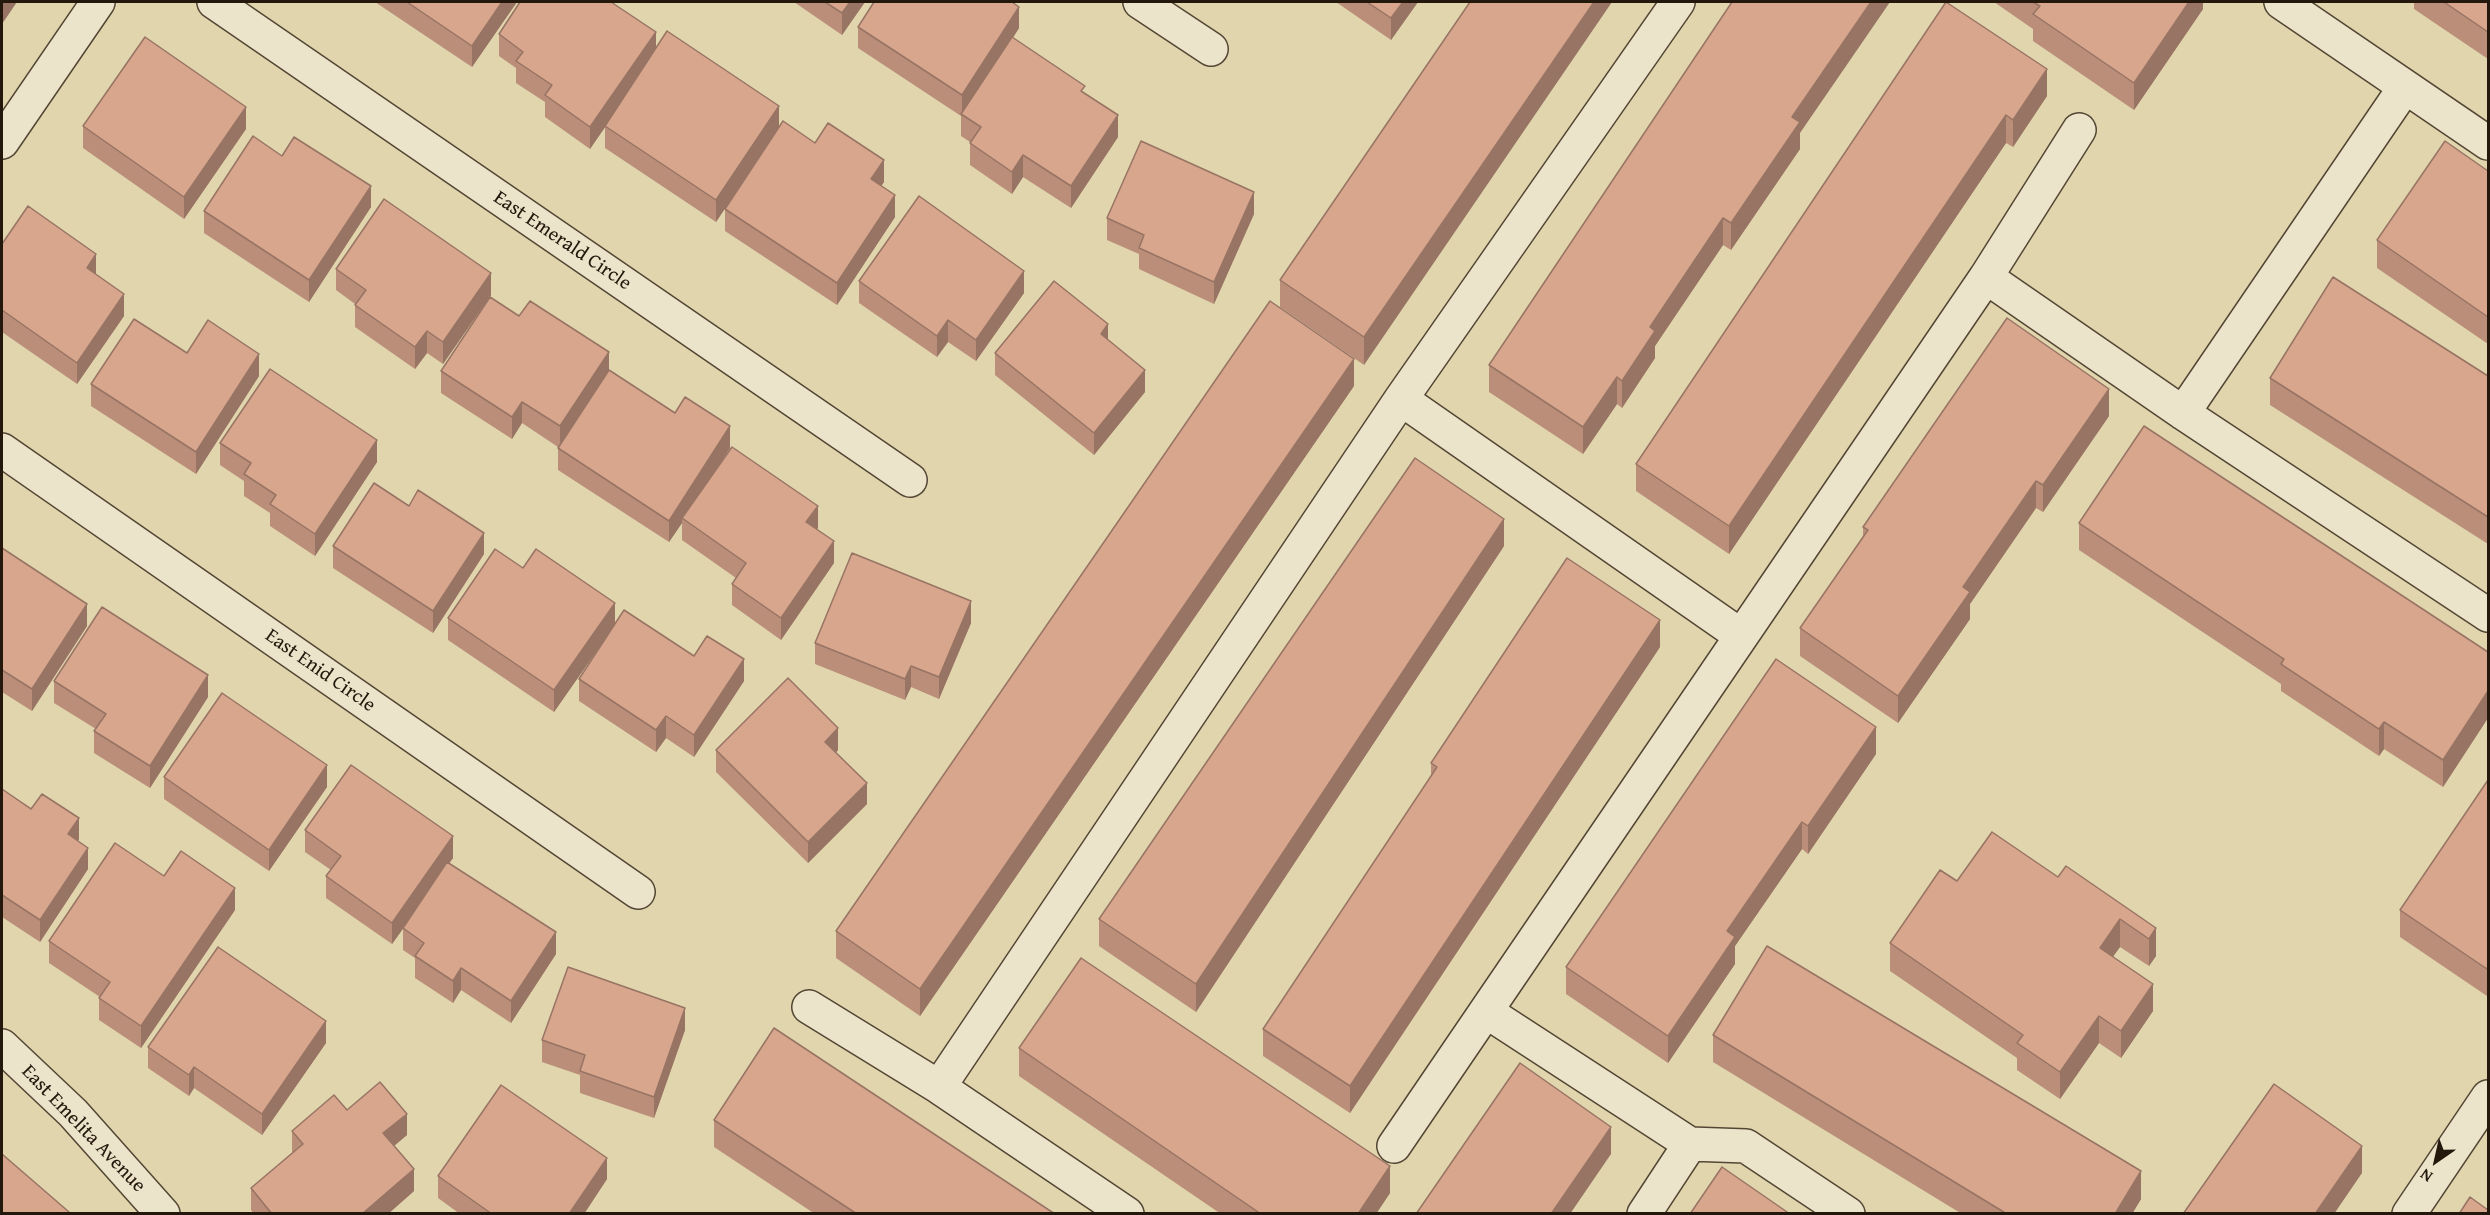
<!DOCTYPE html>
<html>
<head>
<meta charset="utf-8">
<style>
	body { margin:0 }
	#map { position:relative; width:2490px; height:1215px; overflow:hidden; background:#e1d5ad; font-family:"Gentium Book Plus",serif }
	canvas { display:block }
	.frame { position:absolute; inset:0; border:3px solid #24170c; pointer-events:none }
	.north { position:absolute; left:2406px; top:1131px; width:60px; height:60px; -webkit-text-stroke:4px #ece4ca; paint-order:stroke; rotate:214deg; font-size:16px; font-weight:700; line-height:24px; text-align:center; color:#24170c }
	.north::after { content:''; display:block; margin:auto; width:21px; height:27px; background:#24170c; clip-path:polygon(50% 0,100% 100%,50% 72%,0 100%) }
</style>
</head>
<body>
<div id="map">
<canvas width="2490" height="1215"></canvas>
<div class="frame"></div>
<div class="north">N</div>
</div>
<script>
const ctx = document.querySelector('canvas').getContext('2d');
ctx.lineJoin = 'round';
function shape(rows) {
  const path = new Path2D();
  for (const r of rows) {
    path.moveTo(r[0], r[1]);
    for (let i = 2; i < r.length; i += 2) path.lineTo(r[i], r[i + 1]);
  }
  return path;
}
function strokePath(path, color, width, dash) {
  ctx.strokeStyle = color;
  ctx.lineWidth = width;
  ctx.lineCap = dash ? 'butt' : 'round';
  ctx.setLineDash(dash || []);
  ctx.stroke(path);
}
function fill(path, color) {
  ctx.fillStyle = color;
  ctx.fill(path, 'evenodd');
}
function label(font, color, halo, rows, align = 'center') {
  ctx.font = font + ' "Gentium Book Plus",serif';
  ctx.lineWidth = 6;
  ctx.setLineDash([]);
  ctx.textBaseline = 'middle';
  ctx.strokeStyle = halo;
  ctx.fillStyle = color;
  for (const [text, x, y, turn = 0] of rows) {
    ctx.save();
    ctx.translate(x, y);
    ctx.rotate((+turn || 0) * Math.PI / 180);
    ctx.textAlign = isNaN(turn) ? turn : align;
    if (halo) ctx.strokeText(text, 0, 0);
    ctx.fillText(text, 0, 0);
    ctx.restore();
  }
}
const minor = shape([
	[214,2,910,480],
	[1140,2,1211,49],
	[2281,2,2488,143],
	[2,142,98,2],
	[1986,277,2183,413,2488,615],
	[1401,399,1740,635],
	[2183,413,2405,87],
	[2,450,638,892],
	[809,1007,939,1087,1127,1214],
	[1487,1012,1690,1144,1746,1146,1848,1214],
	[2,1046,73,1113,163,1214],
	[939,1087,1401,399,1678,2],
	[1394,1146,1986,277,2079,130],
	[1644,1214,1690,1144],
	[2409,1214,2488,1097]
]);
const wall = shape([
	[375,2,517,2,472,67],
	[794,2,865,2,842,35],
	[1336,2,1418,2,1391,40],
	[1470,2,1364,365,1280,307,1280,280],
	[1946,2,2047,96,2013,147,2006,143,1729,554,1636,491,1636,464],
	[1994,2,2203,2,2203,9,2134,110,2033,41,2033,29],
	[2414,2,2488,2,2488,59,2414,9],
	[858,27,1019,28,1013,38,1085,94,1118,137,1071,208,1023,177,1012,194,970,165,970,142,961,136,961,116,858,48],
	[499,34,656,48,779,127,815,143,884,182,881,186,895,217,837,305,725,231,725,209,766,147,716,222,605,148,605,126,590,149,545,117,545,102,516,83,516,68,499,56],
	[83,126,246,129,184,219,83,148],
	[1800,133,1800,149,1731,250,1723,245,1655,346,1655,358,1622,408,1617,404,1583,454,1489,392,1489,365],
	[282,156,371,207,309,302,204,233,204,211],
	[2488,171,2488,344,2377,268,2377,240],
	[1254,214,1214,304,1139,269,1139,254,1107,240,1107,218],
	[2,244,96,274,124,316,77,384,2,332],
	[336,269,491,295,443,364,427,353,415,369,355,327,355,304,336,290],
	[859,281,1024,293,976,361,948,342,937,357,859,303],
	[519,316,609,370,730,448,716,469,818,528,817,529,834,563,781,640,732,605,732,584,736,578,682,540,682,523,669,542,558,470,558,447,522,423,512,439,441,393,441,371],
	[1108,340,1145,392,1094,455,995,375,995,353],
	[187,353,259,376,196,474,91,406,91,384],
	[2488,376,2488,544,2270,405,2270,378],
	[1354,386,920,1016,836,958,836,931],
	[2109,416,2043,512,2036,508,1970,604,1970,619,1898,723,1800,656,1800,628,1863,536,1863,527],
	[220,443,377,462,315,556,270,526,270,513,244,496,244,481,220,465],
	[2079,523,2488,652,2488,718,2443,787,2384,749,2379,756,2281,691,2281,684,2079,550],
	[333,546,484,554,433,633,333,568],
	[1504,546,1196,1012,1099,946,1099,919],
	[2,548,87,626,32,711,2,692],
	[523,568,615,625,694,656,744,681,694,757,666,738,656,752,579,701,579,679,612,628,554,712,448,640,448,618],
	[971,623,939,699,911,687,905,700,815,664,815,643],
	[1660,647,1350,1113,1263,1056,1263,1029,1431,778,1431,763],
	[54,681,208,697,150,788,94,753,94,731,96,729,54,703],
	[716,750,838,750,836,753,867,804,808,863,716,772],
	[1876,754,1808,854,1802,849,1735,946,1735,964,1668,1063,1566,994,1566,967],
	[164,777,327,787,269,871,164,799],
	[2488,780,2488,994,2487,996,2400,937,2400,910],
	[2,789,79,839,78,841,88,869,40,942,2,917],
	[305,830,453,858,449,863,556,954,511,1023,461,990,453,1003,415,978,415,958,403,950,403,929,392,944,326,898,326,876,331,870,305,852],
	[2058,877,2156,928,2156,956,2149,966,2120,947,2113,956,2153,1011,2121,1058,2099,1043,2060,1099,2017,1070,2017,1058,1890,971,1890,943,1957,881],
	[235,910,141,1048,99,1020,99,998,100,997,49,963,49,941],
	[685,1030,654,1118,580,1093,580,1075,542,1062,542,1040],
	[1713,1035,2141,1199,2132,1214,1962,1214,1713,1062],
	[326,1043,262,1135,194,1088,189,1096,148,1068,148,1047],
	[1019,1048,1390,1193,1376,1214,1221,1214,1019,1076],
	[347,1110,407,1135,394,1146,414,1191,388,1214,254,1214,251,1210,251,1188,292,1153,292,1131],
	[714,1120,1055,1214,815,1214,714,1147],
	[438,1176,607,1179,584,1214,460,1214,438,1198]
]);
const shadedWall = shape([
	[2,2,17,2,2,24],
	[502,2,517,2,472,67,472,46],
	[850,2,865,2,842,35,842,13],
	[1403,2,1418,2,1391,40,1391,18],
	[1594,2,1612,2,1364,365,1364,337],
	[1871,2,1890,2,1800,133,1800,149,1731,250,1731,223,1792,117],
	[2189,2,2203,2,2203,9,2134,110,2134,83],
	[1019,7,1019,28,962,115,962,95],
	[656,32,656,54,590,149,590,127],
	[2047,69,2047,96,2013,147,2013,120],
	[779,106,779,127,716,222,716,200],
	[246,107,246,129,184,219,184,197],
	[1118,115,1118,137,1071,208,1071,186],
	[2006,115,2006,143,1729,554,1729,526],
	[1023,155,1023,177,1012,194,1012,172],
	[884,160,884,182,871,201,871,179],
	[371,186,371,207,309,302,309,280],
	[1254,192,1254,214,1214,304,1214,282],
	[895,195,895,217,837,305,837,283],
	[1723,218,1723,245,1655,346,1655,358,1622,408,1622,381,1650,327],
	[96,254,96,276,87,268],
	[1024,271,1024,293,976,361,976,340],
	[491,273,491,295,443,364,443,342],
	[124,294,124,316,77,384,77,363],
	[948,320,948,342,937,357,937,336],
	[1108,324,1108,346,1101,334],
	[427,331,427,353,415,369,415,347],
	[609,352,609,374,560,448,560,426],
	[259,354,259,376,196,474,196,452],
	[1354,359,1354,386,920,1016,920,989],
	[1145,370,1145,392,1094,455,1094,433],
	[1617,377,1617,404,1583,454,1583,427],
	[2109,389,2109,416,2043,512,2043,485],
	[522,402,522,423,512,439,512,417],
	[730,426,730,448,684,520,682,518,682,523,669,542,669,521],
	[377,440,377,462,315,556,315,534],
	[2036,481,2036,508,1970,604,1970,619,1898,723,1898,696,1963,587],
	[818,506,818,528,806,544,806,522],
	[1504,519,1504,546,1196,1012,1196,984],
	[484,533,484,554,433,633,433,611],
	[834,541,834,563,781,640,781,618],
	[971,601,971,623,939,699,939,677],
	[615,603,615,625,554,712,554,690],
	[87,604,87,626,32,711,32,689],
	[1660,620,1660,647,1350,1113,1350,1086],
	[744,659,744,681,694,757,694,735],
	[911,666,911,687,905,700,905,679],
	[208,675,208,697,150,788,150,766],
	[2488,691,2488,718,2443,787,2443,760],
	[666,716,666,738,656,752,656,730],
	[2384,722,2384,749,2379,756,2379,729],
	[1876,727,1876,754,1808,854,1808,826],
	[838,728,838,750,825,764,825,742],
	[327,765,327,787,269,871,269,850],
	[867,783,867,804,808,863,808,842],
	[79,818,79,839,68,856,68,834],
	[1802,822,1802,849,1735,946,1735,964,1668,1063,1668,1036,1727,931],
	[453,836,453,858,392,944,392,923],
	[88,848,88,869,40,942,40,920],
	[235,888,235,910,141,1048,141,1026],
	[2120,919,2120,947,2100,975,2100,948],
	[2156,928,2156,956,2149,966,2149,939],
	[556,932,556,954,511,1023,511,1001],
	[2488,966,2488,994,2487,996,2487,969],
	[461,968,461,990,453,1003,453,981],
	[2153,984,2153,1011,2121,1058,2121,1031],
	[685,1008,685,1030,654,1118,654,1097],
	[2099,1016,2099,1043,2060,1099,2060,1072],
	[326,1021,326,1043,262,1135,262,1114],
	[194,1067,194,1088,189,1096,189,1075],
	[407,1114,407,1135,383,1155,383,1133],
	[1611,1127,1611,1154,1570,1214,1551,1214],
	[2362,1146,2362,1173,2334,1214,2315,1214],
	[607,1158,607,1179,584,1214,569,1214],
	[1390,1166,1390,1193,1376,1214,1358,1214],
	[414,1169,414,1191,388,1214,362,1214],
	[2141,1171,2141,1199,2132,1214,2115,1214]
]);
const building = shape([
	[407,2,502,2,472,46,407,2],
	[520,2,611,2,656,32,590,127,545,95,552,85,516,61,523,52,499,34,520,2],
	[825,2,850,2,842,13,825,2],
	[874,2,1012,2,1019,7,962,95,858,27,874,2],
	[1367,2,1403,2,1391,18,1367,2],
	[1470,2,1594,2,1364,337,1280,280,1470,2],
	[1732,2,1871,2,1792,117,1800,122,1731,223,1723,218,1650,327,1655,331,1622,381,1617,377,1583,427,1489,365,1732,2],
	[1946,2,2047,69,2013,120,2006,115,1729,526,1636,464,1946,2],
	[2033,2,2189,2,2134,83,2033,14,2040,6,2033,2],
	[2444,2,2488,2,2488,32,2444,2],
	[667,31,779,106,716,200,605,126,667,31],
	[145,37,246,107,184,197,83,126,145,37],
	[1012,37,1085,86,1081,91,1118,115,1071,186,1023,155,1012,172,970,143,981,127,961,114,1012,37],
	[783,121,815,143,828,123,884,160,871,179,895,195,837,283,725,209,783,121],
	[253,136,282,156,294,137,371,186,309,280,204,211,253,136],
	[1141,141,1254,192,1214,282,1139,248,1144,235,1107,218,1141,141],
	[2445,141,2488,171,2488,317,2377,240,2445,141],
	[919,196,1024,271,976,340,948,320,937,336,859,281,919,196],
	[384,199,491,273,443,342,427,331,415,347,355,305,366,290,336,269,384,199],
	[28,206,96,254,87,268,124,294,77,363,2,310,2,244,28,206],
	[2333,277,2488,376,2488,517,2270,378,2333,277],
	[1054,281,1108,324,1101,334,1145,370,1094,433,995,353,1054,281],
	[490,297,519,316,530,301,609,352,560,426,522,402,512,417,441,371,490,297],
	[1270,301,1354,359,920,989,836,931,1270,301],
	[2007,318,2109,389,2043,485,2036,481,1963,587,1970,592,1898,696,1800,628,1868,530,1863,527,2007,318],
	[134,319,187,353,208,320,259,354,196,452,91,384,134,319],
	[270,369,377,440,315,534,270,504,276,495,244,474,251,463,220,443,270,369],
	[609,370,675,413,685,397,730,426,669,521,558,448,609,370],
	[2144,426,2488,652,2488,691,2443,760,2384,722,2379,729,2281,664,2284,659,2079,523,2144,426],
	[732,447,818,506,806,522,834,541,781,618,732,584,746,563,682,518,732,447],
	[1415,458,1504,519,1196,984,1099,919,1415,458],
	[374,483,409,506,418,490,484,533,433,611,333,546,374,483],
	[2,548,87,604,32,689,2,670,2,548],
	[495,549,523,568,536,549,615,603,554,690,448,618,495,549],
	[852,553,971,601,939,677,911,666,905,679,815,643,852,553],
	[1567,558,1660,620,1350,1086,1263,1029,1437,767,1431,763,1567,558],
	[102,607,208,675,150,766,94,731,106,714,54,681,102,607],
	[624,610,694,656,707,636,744,659,694,735,666,716,656,730,579,679,624,610],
	[1776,659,1876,727,1808,826,1802,822,1727,931,1735,937,1668,1036,1566,967,1776,659],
	[788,678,838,728,825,742,867,783,808,842,716,750,788,678],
	[222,693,327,765,269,850,164,777,222,693],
	[351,765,453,836,392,923,326,876,341,856,305,830,351,765],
	[2488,780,2488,966,2487,969,2400,910,2488,780],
	[2,789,31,809,42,794,79,818,68,834,88,848,40,920,2,895,2,789],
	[1992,832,2058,877,2066,866,2156,928,2149,939,2120,919,2100,948,2153,984,2121,1031,2099,1016,2060,1072,2017,1043,2023,1035,1890,943,1940,870,1957,881,1992,832],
	[115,843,164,876,181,851,235,888,141,1026,99,998,110,982,49,941,115,843],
	[447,862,556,932,511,1001,461,968,453,981,415,956,424,943,403,928,447,862],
	[1767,946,2141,1171,2115,1214,2007,1214,1713,1035,1767,946],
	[218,947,326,1021,262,1114,194,1067,189,1075,148,1047,218,947],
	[1081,958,1390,1166,1358,1214,1261,1214,1019,1048,1081,958],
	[568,967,685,1008,654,1097,580,1071,585,1055,542,1040,568,967],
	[774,1028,1055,1214,857,1214,714,1120,774,1028],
	[1520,1063,1611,1127,1551,1214,1416,1214,1520,1063],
	[380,1082,407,1114,383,1133,414,1169,362,1214,272,1214,251,1188,303,1144,292,1131,334,1095,347,1110,380,1082],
	[2274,1084,2362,1146,2315,1214,2183,1214,2274,1084],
	[501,1085,607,1158,569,1214,492,1214,438,1176,501,1085],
	[2,1154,69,1212,68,1214,2,1214,2,1154],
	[1722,1167,1790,1214,1690,1214,1722,1167],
	[2470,1197,2488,1210,2488,1214,2459,1214,2470,1197]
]);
const streetNames = [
	["East Emerald Circle",562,241,34],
	["East Enid Circle",320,671,35],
	["East Emelita Avenue",83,1129,46]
];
strokePath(minor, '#534634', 36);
strokePath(minor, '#ece4ca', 33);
fill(wall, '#ba8e79');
fill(shadedWall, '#977463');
fill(building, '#d8a58d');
strokePath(building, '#977463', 1.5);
label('20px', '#24170c', '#ece4ca', streetNames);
</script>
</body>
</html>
